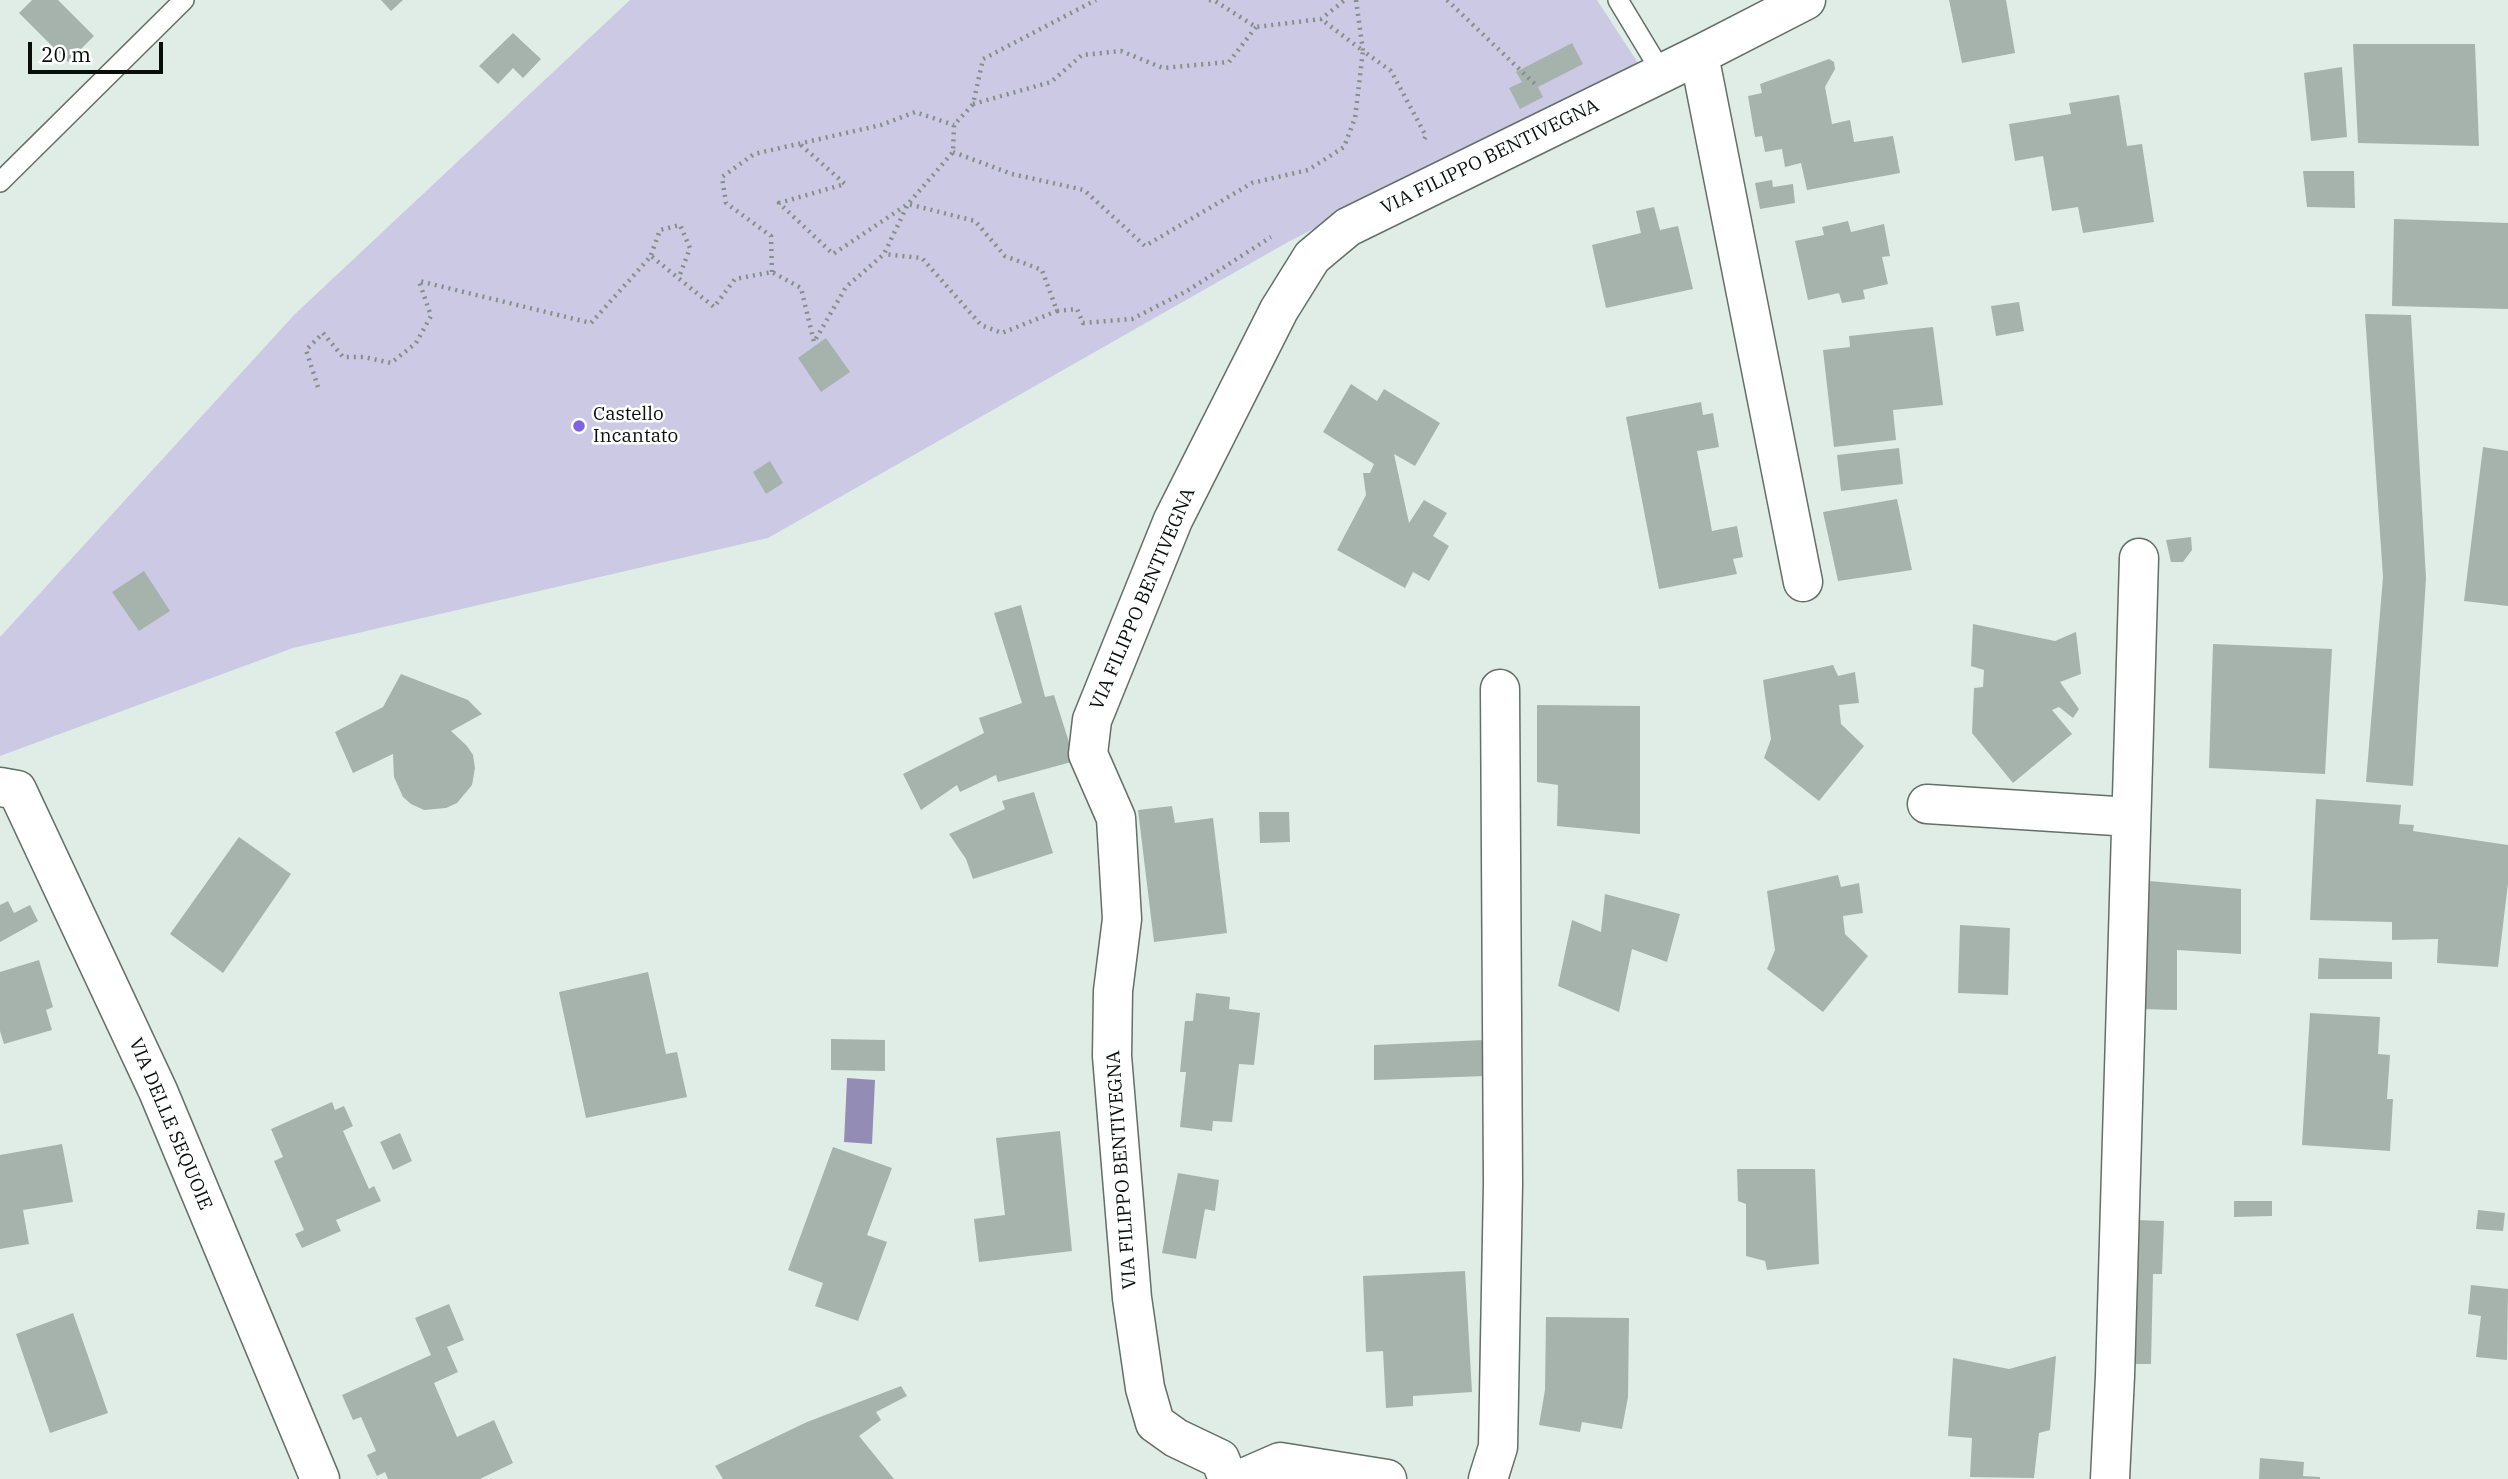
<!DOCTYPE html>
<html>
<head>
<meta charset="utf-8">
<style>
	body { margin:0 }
	#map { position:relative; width:2508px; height:1479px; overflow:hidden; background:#dfede6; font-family:"IBM Plex Serif",serif }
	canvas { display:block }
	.scale { position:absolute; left:28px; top:42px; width:135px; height:32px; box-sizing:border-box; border:4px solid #090e0c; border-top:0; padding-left:9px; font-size:21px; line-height:24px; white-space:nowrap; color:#090e0c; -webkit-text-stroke:5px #fff; paint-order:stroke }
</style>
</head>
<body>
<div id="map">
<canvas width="2508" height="1479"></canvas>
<div class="scale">20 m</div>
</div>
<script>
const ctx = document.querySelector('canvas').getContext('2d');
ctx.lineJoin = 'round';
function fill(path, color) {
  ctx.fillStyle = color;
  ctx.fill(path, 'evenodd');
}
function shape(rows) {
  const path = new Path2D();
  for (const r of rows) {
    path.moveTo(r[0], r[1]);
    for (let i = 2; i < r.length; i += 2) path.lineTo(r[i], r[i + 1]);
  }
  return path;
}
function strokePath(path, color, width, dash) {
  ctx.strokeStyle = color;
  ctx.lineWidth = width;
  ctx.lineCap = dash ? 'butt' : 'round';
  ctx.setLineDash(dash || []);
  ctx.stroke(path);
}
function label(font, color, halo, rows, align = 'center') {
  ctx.font = font + ' "IBM Plex Serif",serif';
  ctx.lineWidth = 5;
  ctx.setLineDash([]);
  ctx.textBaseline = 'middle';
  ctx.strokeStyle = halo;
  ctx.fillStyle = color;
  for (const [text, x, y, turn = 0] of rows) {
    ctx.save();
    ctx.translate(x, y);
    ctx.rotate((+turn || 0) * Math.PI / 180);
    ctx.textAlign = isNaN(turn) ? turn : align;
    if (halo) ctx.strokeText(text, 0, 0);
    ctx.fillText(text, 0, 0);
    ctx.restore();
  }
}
const green = shape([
	[630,0,1597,0,1638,63,1288,242,768,538,293,648,0,756,0,637,295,314]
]);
const water = shape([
	[847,1078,875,1080,872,1144,844,1142]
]);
const building = shape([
	[32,0,58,0,94,36,68,62,19,13],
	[381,0,403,0,391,11],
	[1949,0,2006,0,2015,53,1962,63],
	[513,33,541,59,523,78,513,68,498,84,479,66],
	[1572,43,1583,64,1538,87,1543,97,1520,109,1509,88,1522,82,1516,72],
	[2353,44,2475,44,2479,146,2358,143],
	[1829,59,1834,62,1835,69,1825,87,1832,124,1850,120,1854,142,1893,136,1900,173,1807,190,1801,163,1785,167,1782,149,1765,152,1762,136,1755,137,1748,96,1762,93,1760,84],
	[2342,67,2347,137,2311,141,2304,73],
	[2119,95,2127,146,2142,144,2154,222,2083,233,2078,207,2052,211,2043,156,2015,161,2009,124,2071,114,2069,103],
	[2303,171,2354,171,2355,208,2307,207],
	[1772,180,1773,187,1793,184,1795,203,1760,209,1755,183],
	[1654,207,1660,230,1678,226,1693,289,1606,308,1592,245,1641,233,1636,211],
	[2394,219,2508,223,2508,309,2392,306],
	[1848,221,1851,232,1884,224,1890,256,1882,257,1888,284,1863,290,1865,299,1842,303,1839,293,1808,300,1795,241,1824,235,1822,227],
	[2019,302,2024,331,1996,336,1991,306],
	[2365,314,2411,315,2426,578,2413,786,2366,782,2383,577],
	[1933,327,1943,405,1893,410,1896,440,1834,447,1823,350,1850,347,1849,336],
	[826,338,850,372,821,392,798,358],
	[1351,384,1377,401,1384,389,1440,423,1415,466,1394,454,1409,523,1424,500,1447,513,1433,536,1449,546,1429,581,1413,572,1405,588,1337,550,1366,495,1363,473,1370,473,1374,464,1323,432],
	[1701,402,1703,415,1713,413,1719,447,1697,451,1712,531,1737,526,1743,557,1733,559,1737,574,1659,589,1626,417],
	[2483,447,2508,451,2508,606,2464,601],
	[1899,448,1903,484,1841,491,1837,455],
	[770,461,783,483,766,494,753,472],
	[1897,499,1912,570,1838,581,1823,512],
	[2191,537,2192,550,2183,562,2171,562,2166,540],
	[144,571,170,611,139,631,112,592],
	[1021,605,1045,697,1054,695,1075,761,998,782,996,775,960,792,957,785,921,810,903,774,984,733,979,718,1022,703,994,613],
	[1973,624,2055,641,2076,632,2081,674,2060,682,2079,709,2073,718,2059,707,2052,710,2072,734,2013,783,1972,733,1974,688,1983,687,1984,670,1971,666],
	[2213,644,2332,649,2325,774,2209,768],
	[1833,665,1838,676,1855,672,1859,703,1839,705,1841,724,1864,746,1819,801,1764,758,1771,739,1763,680],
	[401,674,468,700,482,714,451,731,467,746,473,755,475,768,472,785,457,803,446,808,424,810,411,804,403,797,394,777,393,754,353,773,335,732,383,707],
	[1537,705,1640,706,1640,834,1557,826,1558,785,1537,782],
	[1034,792,1053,853,973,879,966,859,949,834,1005,809,1002,801],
	[2316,799,2401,805,2399,824,2414,825,2413,831,2508,845,2508,883,2498,967,2437,963,2438,939,2392,940,2392,922,2310,920],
	[1172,806,1175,823,1213,818,1227,933,1154,942,1138,810],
	[1259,812,1289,812,1290,842,1260,843],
	[239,837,291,874,223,973,170,934],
	[1838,875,1841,887,1859,883,1863,913,1843,916,1845,934,1868,956,1823,1012,1767,969,1775,950,1767,891],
	[2149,881,2241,889,2241,954,2177,950,2177,1010,2141,1009],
	[1605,894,1680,914,1667,962,1632,949,1619,1012,1558,986,1572,920,1601,932],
	[8,901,14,913,30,905,38,921,0,942,0,905],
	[1960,925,2010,928,2008,995,1958,993],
	[2319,958,2392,962,2392,979,2318,979],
	[39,960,53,1007,46,1010,52,1030,4,1044,0,1031,0,972],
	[648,972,666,1054,677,1052,687,1097,586,1118,559,992],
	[1196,993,1230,997,1229,1009,1260,1013,1254,1065,1239,1064,1232,1122,1213,1121,1212,1131,1180,1127,1186,1072,1180,1072,1185,1021,1193,1021],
	[2310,1013,2380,1017,2378,1054,2390,1055,2387,1099,2393,1099,2390,1151,2302,1145],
	[831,1039,885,1040,885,1071,831,1070],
	[1484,1040,1486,1076,1374,1080,1374,1045],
	[332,1102,335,1110,344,1106,353,1126,343,1131,369,1189,374,1186,381,1201,336,1220,341,1231,302,1248,295,1234,304,1230,274,1161,283,1157,271,1129],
	[1060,1131,1072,1251,979,1262,974,1219,1005,1215,996,1138],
	[400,1133,412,1161,393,1170,380,1142],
	[62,1144,73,1202,23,1210,29,1244,0,1249,0,1155],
	[833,1147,892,1168,867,1235,887,1242,858,1321,815,1306,823,1283,788,1270],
	[1737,1169,1815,1169,1819,1264,1767,1270,1765,1261,1746,1256,1746,1204,1738,1201],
	[1178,1173,1219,1180,1215,1211,1205,1209,1196,1259,1162,1253],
	[2234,1201,2272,1201,2272,1216,2234,1217],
	[2478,1210,2505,1213,2503,1231,2476,1229],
	[2136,1220,2164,1221,2162,1274,2153,1274,2151,1364,2133,1364],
	[1465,1271,1472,1392,1413,1396,1413,1406,1386,1408,1383,1351,1366,1352,1363,1276],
	[2471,1285,2508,1289,2507,1360,2476,1357,2481,1316,2468,1314],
	[449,1304,464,1340,447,1347,458,1372,434,1383,457,1437,494,1420,513,1463,480,1479,388,1479,385,1472,377,1476,367,1455,376,1451,361,1417,353,1420,342,1395,431,1355,415,1318],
	[73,1313,108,1413,50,1433,16,1334],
	[1546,1317,1629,1318,1628,1397,1622,1429,1582,1422,1580,1432,1539,1425,1545,1390],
	[2056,1356,2050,1430,2039,1433,2034,1478,1970,1477,1972,1438,1948,1436,1953,1358,2009,1369],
	[901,1386,907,1396,876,1412,881,1420,859,1436,894,1479,723,1479,715,1466,807,1422],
	[2260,1458,2304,1462,2303,1476,2320,1477,2320,1479,2259,1479]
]);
const path = shape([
	[1209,0,1215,1,1256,27,1321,19,1345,0],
	[1356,0,1363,51,1391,71,1426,136,1422,143],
	[1447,0,1537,86],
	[973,104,1051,82,1082,55,1121,51,1163,68,1229,62,1256,27],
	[801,145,845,184,779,203,833,254,908,204,975,221,1005,256,1042,270,1057,311,1002,333,981,325,922,258,884,254],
	[953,152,1012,174,1084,190,1145,246,1252,183,1308,170,1344,147,1355,118,1363,51,1321,19],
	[651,255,660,230,680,225,690,248,679,277],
	[772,272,771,236,726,203,722,177,754,154,881,125,915,112,954,125],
	[1057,311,1077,309,1083,323,1132,319,1187,291,1271,237],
	[318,387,306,350,323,333,343,357,364,357,391,363,416,343,431,316,419,281,591,323,651,256,714,307,735,279,772,272,801,288,814,342,846,287,884,254,908,204,953,152,954,125,973,104,983,59,1096,0]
]);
const service = shape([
	[1618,0,1662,73],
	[0,182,184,0]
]);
const minor = shape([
	[1699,55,1803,582],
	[0,787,17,790,158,1091,320,1479],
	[1927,804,2131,817],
	[1228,1479,1220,1459,1176,1438,1155,1423,1145,1388,1132,1298,1112,1056,1113,991,1122,919,1116,818,1088,754,1092,720,1173,520,1279,310,1312,257,1348,227,1699,55,1806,0],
	[1241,1479,1280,1462,1387,1479],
	[1488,1479,1498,1447,1503,1184,1500,689],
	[2110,1479,2115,1376,2139,558]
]);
const markers = [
	[579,426,7,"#8163de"]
];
const streetNames = [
	["VIA FILIPPO BENTIVEGNA",1490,157,-26],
	["VIA FILIPPO BENTIVEGNA",1143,599,-67],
	["VIA DELLE SEQUOIE",170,1124,67],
	["VIA FILIPPO BENTIVEGNA",1122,1170,-94]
];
const poiNames = [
	["Castello",593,415],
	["Incantato",593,437]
];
fill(green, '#ccc9e4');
fill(water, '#938db6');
fill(building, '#a6b3ad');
strokePath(service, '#636f69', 22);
strokePath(minor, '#636f69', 41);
strokePath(path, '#858f8a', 4.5, [2, 5]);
strokePath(service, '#fff', 19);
strokePath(minor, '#fff', 38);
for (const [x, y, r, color] of markers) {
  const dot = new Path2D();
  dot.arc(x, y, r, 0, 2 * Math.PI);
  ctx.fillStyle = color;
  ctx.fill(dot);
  strokePath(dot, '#fff', 2.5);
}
label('19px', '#090e0c', '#fff', streetNames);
label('19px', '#090e0c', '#fff', poiNames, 'left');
</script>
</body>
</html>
